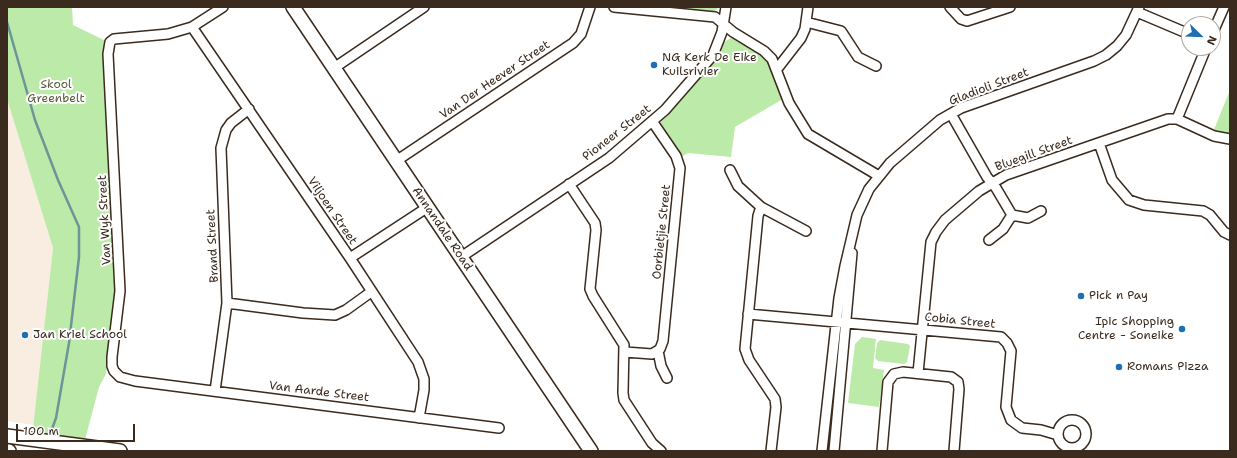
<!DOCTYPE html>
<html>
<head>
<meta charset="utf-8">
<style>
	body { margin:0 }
	#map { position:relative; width:1237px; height:458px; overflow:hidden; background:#fff; font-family:"Shantell Sans",sans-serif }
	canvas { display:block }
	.frame { position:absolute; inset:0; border:8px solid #3b2a1e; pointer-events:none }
	.north { position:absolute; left:1181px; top:16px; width:40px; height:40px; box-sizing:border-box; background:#fff; border:1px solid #b1aaa5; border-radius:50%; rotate:113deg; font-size:11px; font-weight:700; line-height:16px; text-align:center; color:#3b2a1e }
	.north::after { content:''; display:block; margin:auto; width:14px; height:18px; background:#1f6fb2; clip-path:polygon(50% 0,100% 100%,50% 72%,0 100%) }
	.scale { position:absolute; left:16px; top:424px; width:119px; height:18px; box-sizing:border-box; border:2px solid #3b2a1e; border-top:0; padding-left:5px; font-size:12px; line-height:14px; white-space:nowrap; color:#3b2a1e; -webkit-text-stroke:3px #fff; paint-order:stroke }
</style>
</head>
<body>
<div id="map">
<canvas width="1237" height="458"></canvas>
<div class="frame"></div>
<div class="north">N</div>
<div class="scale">100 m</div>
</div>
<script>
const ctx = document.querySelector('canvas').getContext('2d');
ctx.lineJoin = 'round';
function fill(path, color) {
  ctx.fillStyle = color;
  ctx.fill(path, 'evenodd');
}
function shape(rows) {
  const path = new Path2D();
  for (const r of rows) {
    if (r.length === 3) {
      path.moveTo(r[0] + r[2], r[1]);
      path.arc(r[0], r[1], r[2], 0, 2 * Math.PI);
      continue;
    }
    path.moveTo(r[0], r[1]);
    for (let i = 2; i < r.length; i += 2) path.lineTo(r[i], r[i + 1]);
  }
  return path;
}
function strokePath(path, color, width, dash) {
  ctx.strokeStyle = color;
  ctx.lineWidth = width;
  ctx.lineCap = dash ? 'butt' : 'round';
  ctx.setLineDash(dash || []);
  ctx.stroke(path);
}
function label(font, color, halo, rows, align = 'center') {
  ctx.font = font + ' "Shantell Sans",sans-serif';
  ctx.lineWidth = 4;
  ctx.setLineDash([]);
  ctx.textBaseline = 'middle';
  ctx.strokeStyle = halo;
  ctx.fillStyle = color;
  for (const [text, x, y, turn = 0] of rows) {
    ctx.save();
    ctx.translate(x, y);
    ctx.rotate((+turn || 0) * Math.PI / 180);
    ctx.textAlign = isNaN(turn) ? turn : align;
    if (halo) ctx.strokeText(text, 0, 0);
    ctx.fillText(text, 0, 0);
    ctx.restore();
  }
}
const built = shape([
	[7,99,53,248,34,425,7,421]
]);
const green = shape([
	[7,7,72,7,73,25,104,40,116,292,106,374,99,387,82,451,31,447,53,248,7,99],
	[659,7,719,7,715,11,710,12],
	[731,38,736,38,767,59,772,68,783,99,735,127,731,157,688,153,681,157,661,126,661,120,711,65,724,42],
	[1230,90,1230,136,1213,132],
	[862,337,876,339,873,368,884,370,879,407,848,403,855,344],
	[880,340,908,344,910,346,907,362,904,364,878,361,875,358,877,343]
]);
const stream = shape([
	[7,22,35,120,58,180,79,227,79,257,69,343,56,418,49,437]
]);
const street = shape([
	[223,7,192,27,168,34,114,39,110,42,108,54,120,291,112,357,112,366,114,371,120,377,135,381,499,428],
	[614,7,715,17,733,32,764,51,772,59,789,103,808,134,879,176],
	[950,7,961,19,967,21,1010,7],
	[1137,12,1189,34],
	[806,22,841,31,858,57,876,66],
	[192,27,350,258,418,362,424,379,424,390,419,418],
	[1213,32,1224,7],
	[334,68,424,7],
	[777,69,801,38,805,29,808,7],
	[951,114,987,177,996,188,1012,215,1003,229,989,240],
	[1177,119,1206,48],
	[1099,143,1112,180,1129,200,1144,205,1203,211,1210,215,1224,232,1230,235],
	[396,161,573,43,581,34,590,7],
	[730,170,738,186,761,207,806,231],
	[569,184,595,223,596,230,590,289,593,296,624,345,623,393,624,400,652,443,661,451],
	[761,207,758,216,745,349,749,360,775,399,776,407,771,451],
	[1012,215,1028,218,1041,211],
	[461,257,609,158,665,110,713,55,722,32,726,7],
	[350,258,428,207],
	[227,303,303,313,335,315,346,310,371,292],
	[748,314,1001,337,1007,343,1011,351,1006,407,1011,420,1022,428,1041,430,1058,435],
	[658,351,661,366,667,378],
	[625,352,652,354,660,349,663,341,680,168,676,156,652,121],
	[918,373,931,242,936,232,945,220,979,191,1006,175,1168,119,1177,119,1214,136,1230,139],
	[215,391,227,303,221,148,226,130,231,123,249,109],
	[1072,434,14],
	[822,451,839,298,845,266,857,215,869,189,890,163,940,120,961,108,1094,61,1106,55,1117,46,1126,35,1139,7],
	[834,451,852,253],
	[882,451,888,382,894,374,903,372,951,377,958,382,959,389,954,451]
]);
const secondary = shape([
	[293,7,591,451],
	[7,436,120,451],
	[7,451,9,451]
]);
const markers = [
	[654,65,4,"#1f6fb2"],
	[1081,296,4,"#1f6fb2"],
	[1182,329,4,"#1f6fb2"],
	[25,335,4,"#1f6fb2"],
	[1119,367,4,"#1f6fb2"]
];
const poiNames = [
	["NG Kerk De Eike",662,58],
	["Kuilsrivier",662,72],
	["Pick n Pay",1089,296],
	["Ipic Shopping",1174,322,"right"],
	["Centre - Soneike",1174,336,"right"],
	["Jan Kriel School",33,335],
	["Romans Pizza",1127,367]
];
const streetNames = [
	["Van Der Heever Street",495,80,-34],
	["Gladioli Street",989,87,-21],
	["Pioneer Street",617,133,-38],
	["Bluegill Street",1034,154,-20],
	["Viljoen Street",332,211,56],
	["Van Wyk Street",105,220,-93],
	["Annandale Road",442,229,56],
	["Oorbietjie Street",662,232,-84],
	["Brand Street",213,246,-93],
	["Cobia Street",960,321,6],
	["Van Aarde Street",319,392,7]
];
const parkNames = [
	["Skool",56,85],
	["Greenbelt",56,99]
];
fill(built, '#f9ece1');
fill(green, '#bceaa8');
strokePath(stream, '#6c9597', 2.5);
strokePath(street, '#3b2a1e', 12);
strokePath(secondary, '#3b2a1e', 16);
strokePath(street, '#fff', 9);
strokePath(secondary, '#fff', 13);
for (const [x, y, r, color] of markers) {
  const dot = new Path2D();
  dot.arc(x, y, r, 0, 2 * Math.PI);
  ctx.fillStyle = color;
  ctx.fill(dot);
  strokePath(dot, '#fff', 1.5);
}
label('12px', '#3b2a1e', '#fff', poiNames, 'left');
label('12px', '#3b2a1e', '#fff', streetNames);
label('12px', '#5b5a40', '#fff', parkNames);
</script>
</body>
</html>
